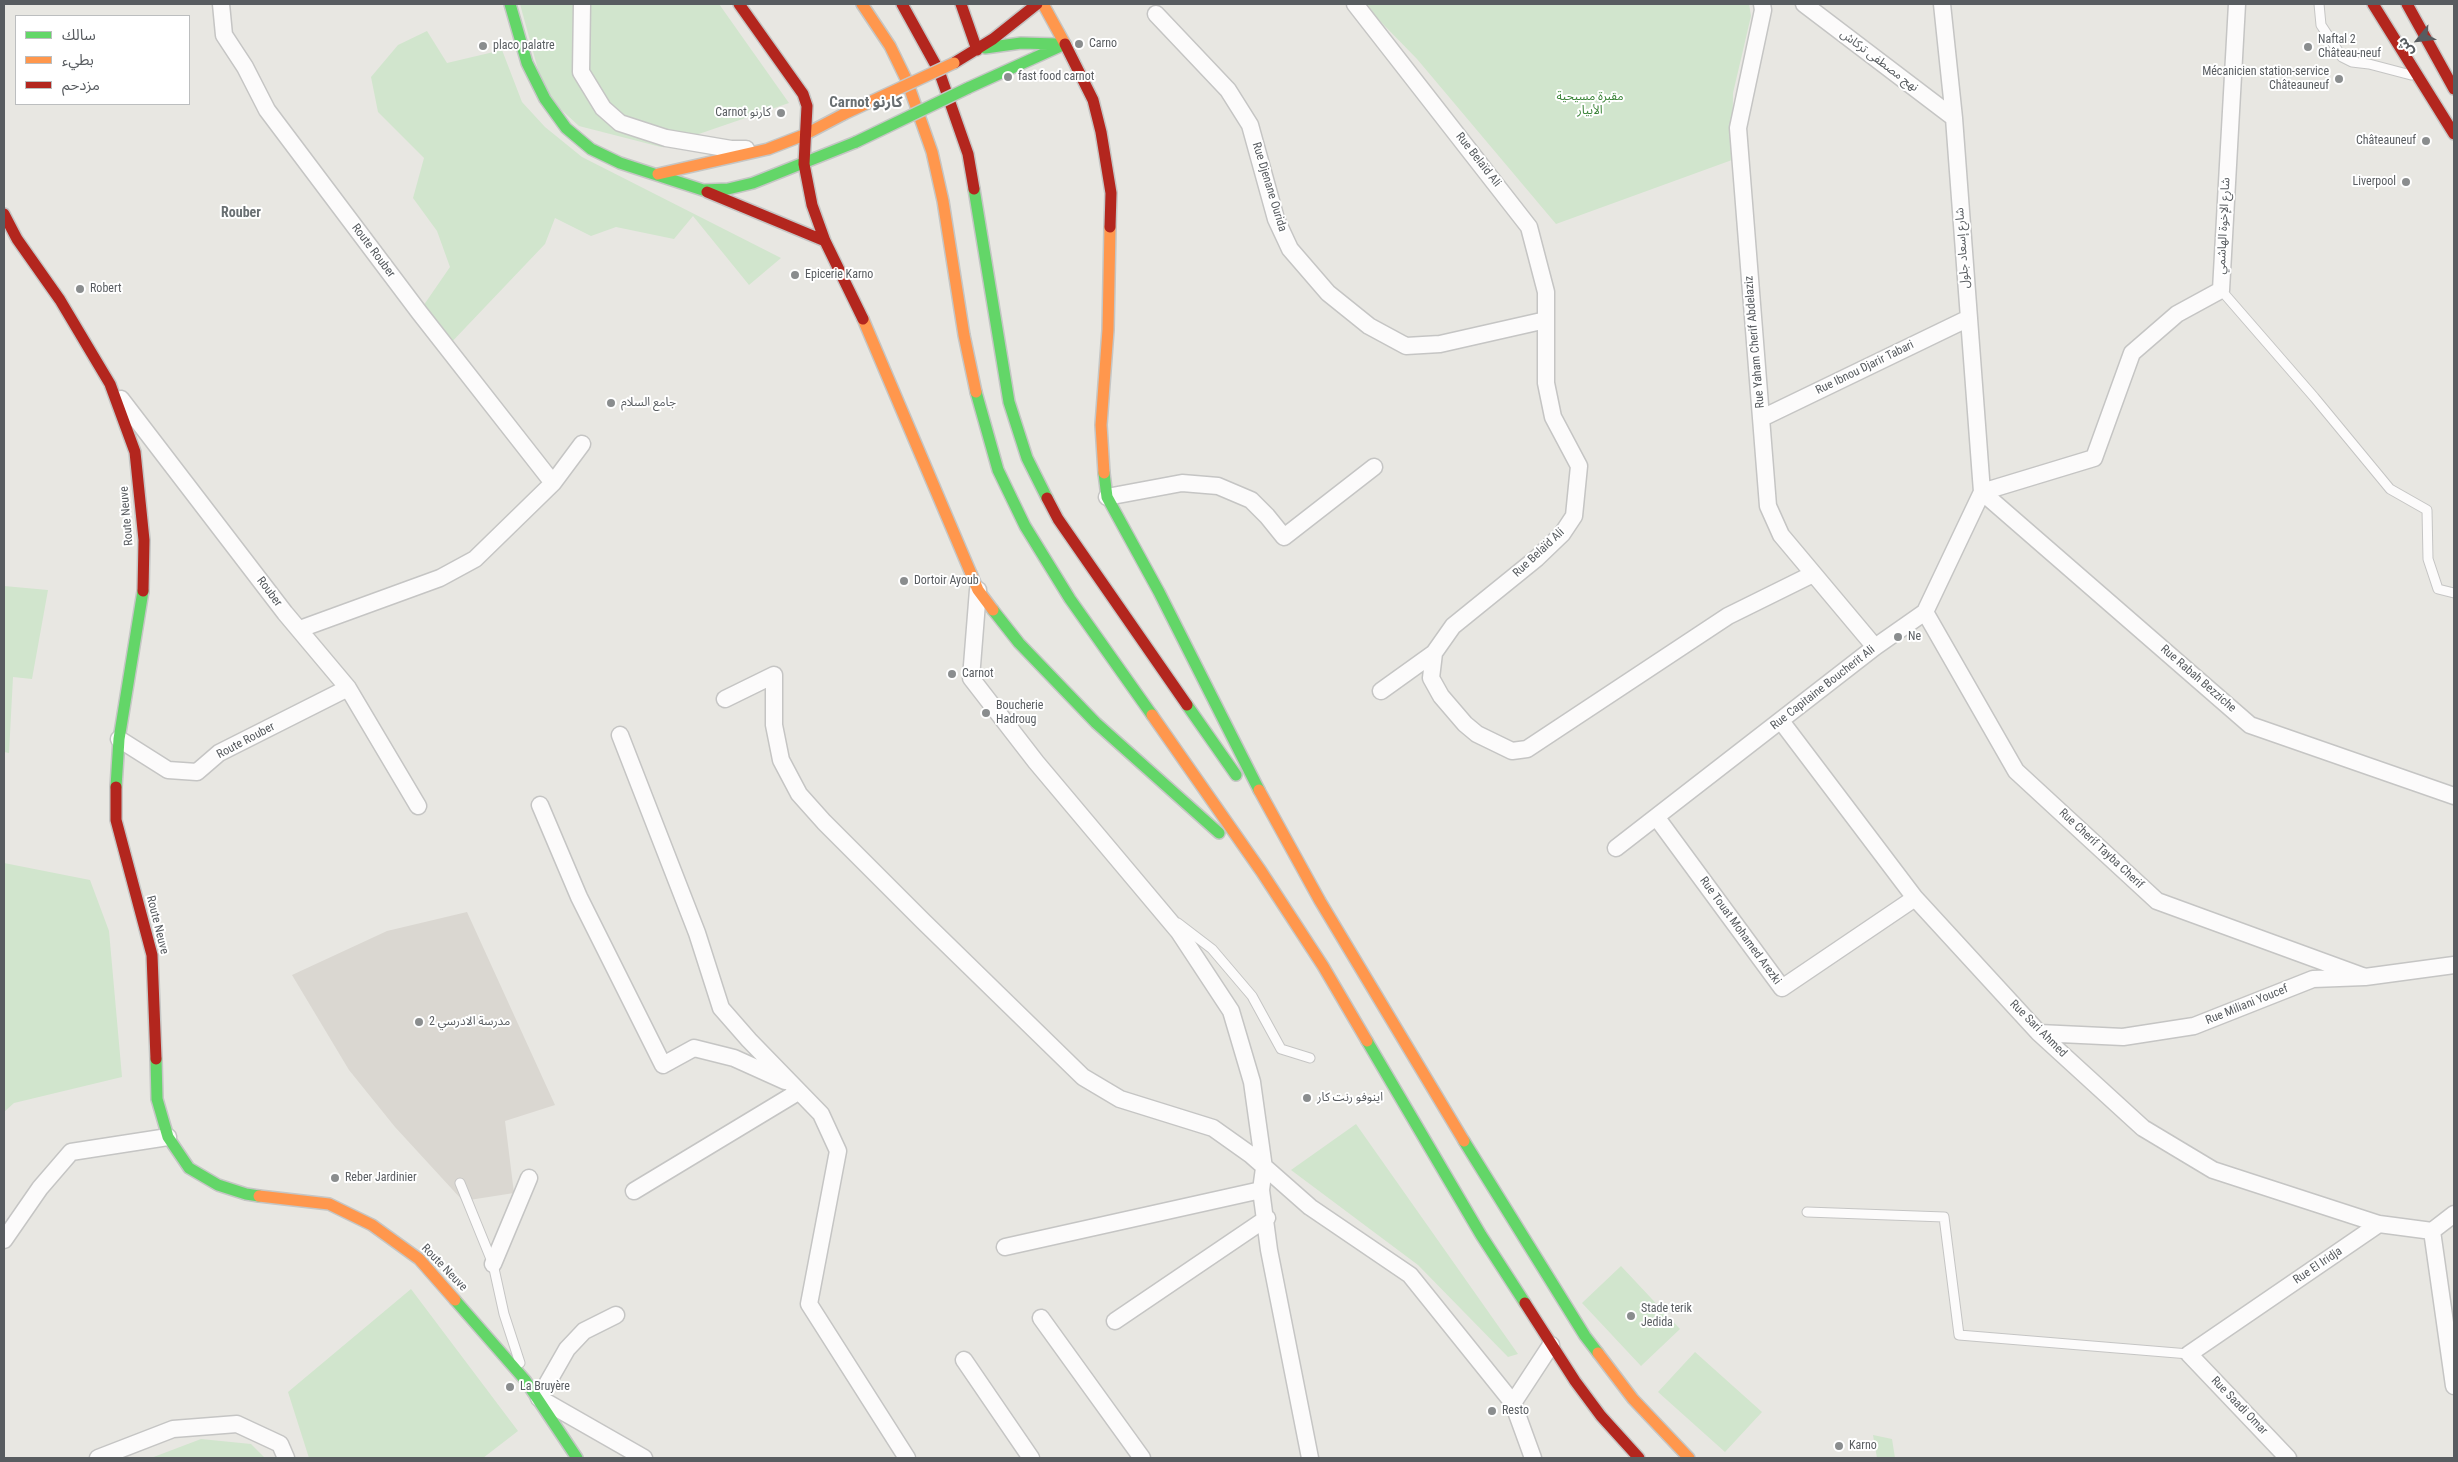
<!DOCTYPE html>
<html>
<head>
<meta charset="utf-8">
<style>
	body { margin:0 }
	#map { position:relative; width:2458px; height:1462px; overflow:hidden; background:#e8e7e2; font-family:"Roboto Condensed","Noto Sans Arabic",sans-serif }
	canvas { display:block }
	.frame { position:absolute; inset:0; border:5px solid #585c60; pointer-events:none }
	.legend { position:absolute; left:15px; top:15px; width:175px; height:90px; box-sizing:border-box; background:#fff; border:1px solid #bcbebf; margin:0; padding:6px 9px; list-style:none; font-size:15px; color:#585c60 }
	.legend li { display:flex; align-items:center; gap:10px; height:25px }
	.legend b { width:25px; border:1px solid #bcbebf }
	.north { position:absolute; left:2393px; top:15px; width:50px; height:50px; -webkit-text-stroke:4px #fff; paint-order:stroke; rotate:241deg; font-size:14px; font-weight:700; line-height:20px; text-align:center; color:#585c60 }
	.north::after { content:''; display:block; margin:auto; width:18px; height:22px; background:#585c60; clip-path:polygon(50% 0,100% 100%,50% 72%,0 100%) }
</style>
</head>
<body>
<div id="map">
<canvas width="2458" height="1462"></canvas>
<div class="frame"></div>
<ul class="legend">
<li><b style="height:6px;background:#63d668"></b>سالك</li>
<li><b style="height:6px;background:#ff974d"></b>بطيء</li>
<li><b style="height:6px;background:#b3261e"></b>مزدحم</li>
</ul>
<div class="north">ش</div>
</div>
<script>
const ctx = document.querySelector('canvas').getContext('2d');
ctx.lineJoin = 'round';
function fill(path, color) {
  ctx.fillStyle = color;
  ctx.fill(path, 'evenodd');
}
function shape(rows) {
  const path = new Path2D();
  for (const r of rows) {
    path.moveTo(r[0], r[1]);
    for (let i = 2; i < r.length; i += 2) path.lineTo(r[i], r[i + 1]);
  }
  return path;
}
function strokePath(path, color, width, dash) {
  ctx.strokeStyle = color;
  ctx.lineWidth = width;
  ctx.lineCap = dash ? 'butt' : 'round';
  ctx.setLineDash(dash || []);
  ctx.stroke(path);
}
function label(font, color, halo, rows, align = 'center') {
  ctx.font = font + ' "Roboto Condensed","Noto Sans Arabic",sans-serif';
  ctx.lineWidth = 4;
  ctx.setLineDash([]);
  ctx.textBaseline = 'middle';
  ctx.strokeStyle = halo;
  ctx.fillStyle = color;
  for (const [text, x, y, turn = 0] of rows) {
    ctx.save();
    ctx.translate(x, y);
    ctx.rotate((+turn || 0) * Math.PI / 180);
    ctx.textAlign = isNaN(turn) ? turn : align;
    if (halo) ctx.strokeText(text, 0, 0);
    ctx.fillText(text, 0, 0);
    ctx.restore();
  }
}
const education = shape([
	[467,912,555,1105,505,1121,514,1193,463,1201,395,1127,349,1070,292,975,387,931]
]);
const green = shape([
	[520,4,719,4,789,103,661,147,579,126,545,95],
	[1367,4,1749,4,1751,16,1733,93,1732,160,1556,224,1417,59,1377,18],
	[427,31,447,63,502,50,522,102,545,127,582,157,781,258,749,285,693,216,674,239,616,227,591,236,555,218,545,244,447,347,419,312,450,267,437,231,413,198,424,158,378,112,371,77,398,45],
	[4,586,48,590,32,679,13,677,9,753,4,752],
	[4,863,90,880,109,931,122,1077,14,1103,4,1112],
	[1356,1124,1518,1354,1508,1357,1418,1265,1291,1170],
	[1621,1266,1680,1329,1641,1366,1582,1303],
	[411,1289,518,1431,483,1458,309,1458,288,1392],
	[1695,1352,1762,1412,1725,1452,1658,1392],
	[1873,1435,1892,1439,1895,1458,1877,1458],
	[201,1439,251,1444,265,1458,151,1458]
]);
const lane = shape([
	[2319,4,2321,25,2342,57,2352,62,2369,64,2411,75],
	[2221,290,2314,397,2390,489,2427,510,2428,559,2438,589,2454,593],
	[1178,923,1212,949,1252,996,1281,1049,1310,1058],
	[460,1183,493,1264,504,1314,520,1363],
	[1807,1212,1944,1217,1959,1335,2189,1354]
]);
const street = shape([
	[221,4,224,35,245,67,267,110,419,312,553,483],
	[582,4,581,72,603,108,620,123,666,138,731,149,746,149],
	[1355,4,1529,227,1546,292,1546,383,1553,417,1579,466,1574,516,1562,534,1537,558,1453,626,1434,653,1431,678,1441,696,1465,724,1477,734,1512,751,1527,749,1728,616,1813,574],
	[1762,4,1763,10,1738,128,1768,506,1781,535,1875,647],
	[1804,4,1954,118],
	[1156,14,1228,90,1250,125,1276,219,1290,249,1328,293,1369,326,1406,346,1440,344,1546,320],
	[121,399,285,613,348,688,418,806],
	[1762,418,1969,318],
	[1982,492,2094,458,2132,353,2177,314,2221,290,2237,4],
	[1982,492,2250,725,2454,796],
	[1107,497,1182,483,1218,486,1251,500,1267,516,1284,537,1374,467],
	[978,590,971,678,1036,762,1179,932,1231,1011,1252,1082,1264,1168,1261,1190,1269,1250,1310,1458],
	[1925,612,2016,771,2157,901,2365,977],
	[300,629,440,578,475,559,553,483,582,444],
	[1381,691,1434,653],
	[725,699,774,675,774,725,781,760,799,794,824,822,924,922,1083,1077,1120,1099,1213,1128,1251,1155,1310,1207,1410,1275,1513,1403,1551,1345],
	[1781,721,1915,898,2039,1033,2143,1128,2213,1170,2379,1224],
	[620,735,697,933,721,1008,749,1040,821,1114,838,1151,809,1304,907,1458],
	[119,739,168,770,197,772,219,753,348,688],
	[540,805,579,897,663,1065,694,1048,734,1058,785,1081],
	[1657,818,1782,988,1915,898],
	[1616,848,1875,647,1925,612,1982,492,1954,118,1942,4],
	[2039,1033,2123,1037,2194,1026,2313,979,2365,977,2454,965],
	[634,1191,798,1092],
	[2432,1231,2454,1386],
	[4,1240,40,1188,71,1152,168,1137],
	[1005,1247,1261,1190],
	[493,1264,529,1178],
	[616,1315,584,1331,567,1349,539,1398,644,1458],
	[1041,1318,1142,1458],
	[1115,1321,1267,1218],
	[964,1360,1031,1458],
	[1513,1403,1533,1458],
	[98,1458,173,1429,237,1424,280,1444,286,1458],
	[2288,1458,2189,1354,2379,1224,2432,1231,2454,1214]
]);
const fast = shape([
	[510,4,527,63,545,99,566,128,591,149,620,163,703,190,728,189,753,183,856,142],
	[985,48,1021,43,1058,44],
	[968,88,1065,44],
	[974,189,1009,402,1027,458,1047,498],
	[976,392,998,470,1025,526,1070,599,1152,715],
	[1104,473,1107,497,1159,592,1259,790],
	[993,610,1019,643,1096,723,1219,833],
	[1187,705,1236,775],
	[116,787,119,739,143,591],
	[1367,1041,1481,1235,1525,1303],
	[156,1059,157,1099,168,1137,189,1168,218,1185,246,1194,259,1196],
	[1464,1141,1585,1336,1598,1353],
	[455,1300,525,1380,577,1458]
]);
const slow = shape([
	[862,4,890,46,907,81,932,152,943,201,964,335,976,392],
	[1043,4,1065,44],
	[658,174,768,149,804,135,844,114],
	[863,319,978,590,993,610],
	[1104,473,1101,425,1108,330,1110,227],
	[1152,715,1261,871,1323,966,1367,1041],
	[1259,790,1320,901,1464,1141],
	[259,1196,329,1204,372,1225,419,1259,455,1300],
	[1598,1353,1633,1399,1689,1458]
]);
const jam = shape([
	[739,4,803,94,807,106,804,164,812,205,825,241,863,319],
	[902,4,939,71,968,154,974,189],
	[961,4,977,50],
	[2373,4,2454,134],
	[2407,4,2454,89],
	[1065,44,1093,100,1101,132,1111,193,1110,227],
	[954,63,993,39,1037,4],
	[707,192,825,241],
	[4,214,17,239,60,300,110,384,135,452,144,540,143,591],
	[1047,498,1058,519,1187,705],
	[116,787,116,820,152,955,156,1059],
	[1525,1303,1575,1381,1601,1416,1639,1458]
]);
const fastBridge = shape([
	[856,142,968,88]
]);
const slowBridge = shape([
	[844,114,954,63]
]);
const markers = [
	[1079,44,5,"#8a8d8e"],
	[483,46,5,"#8a8d8e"],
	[2308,47,5,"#8a8d8e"],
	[1008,77,5,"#8a8d8e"],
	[2339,79,5,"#8a8d8e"],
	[781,113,5,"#8a8d8e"],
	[2426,141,5,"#8a8d8e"],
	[2406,182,5,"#8a8d8e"],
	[795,275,5,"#8a8d8e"],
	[80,289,5,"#8a8d8e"],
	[611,403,5,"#8a8d8e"],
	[904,581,5,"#8a8d8e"],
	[1898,637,5,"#8a8d8e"],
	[952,674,5,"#8a8d8e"],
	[986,713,5,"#8a8d8e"],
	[419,1022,5,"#8a8d8e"],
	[1307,1098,5,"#8a8d8e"],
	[335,1178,5,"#8a8d8e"],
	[1631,1316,5,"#8a8d8e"],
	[510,1387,5,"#8a8d8e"],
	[1492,1411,5,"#8a8d8e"],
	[1839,1446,5,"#8a8d8e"]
];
const poiNames = [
	["Naftal 2",2318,40],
	["Château-neuf",2318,54],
	["Carno",1089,44],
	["placo palatre",493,46],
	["Mécanicien station-service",2329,72,"right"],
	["Châteauneuf",2329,86,"right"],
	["fast food carnot",1018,77],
	["Carnot كارنو",771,113,"right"],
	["Châteauneuf",2416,141,"right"],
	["Liverpool",2396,182,"right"],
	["Epicerie Karno",805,275],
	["Robert",90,289],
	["جامع السلام",621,403],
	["Dortoir Ayoub",914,581],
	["Ne",1908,637],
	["Carnot",962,674],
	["Boucherie",996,706],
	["Hadroug",996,720],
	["مدرسة الادرسي 2",429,1022],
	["اينوفو رنت كار",1317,1098],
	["Reber Jardinier",345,1178],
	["Stade terik",1641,1309],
	["Jedida",1641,1323],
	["La Bruyère",520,1387],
	["Resto",1502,1411],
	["Karno",1849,1446]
];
const streetNames = [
	["نهج مصطفى تركاش",1879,61,37],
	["Rue Belaïd Ali",1478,160,52],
	["Rue Djenane Ourida",1269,187,73],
	["شارع الإخوة الهاشمي",2224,226,-87],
	["شارع إسعاد جلول",1963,248,-94],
	["Route Rouber",373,251,53],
	["Rue Yaham Cherif Abdelaziz",1755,342,-95],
	["Rue Ibnou Djarir Tabari",1865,368,-26],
	["Route Neuve",127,516,-95],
	["Rue Belaïd Ali",1539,553,-43],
	["Rouber",269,592,53],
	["Rue Rabah Bezziche",2198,679,41],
	["Rue Capitaine Boucherit Ali",1823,688,-38],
	["Route Rouber",246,741,-28],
	["Rue Cherif Tayba Cherif",2101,849,43],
	["Route Neuve",157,925,76],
	["Rue Touat Mohamed Arezki",1740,931,54],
	["Rue Miliani Youcef",2247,1005,-22],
	["Rue Sari Ahmed",2038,1029,45],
	["Rue El Iridja",2318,1266,-34],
	["Route Neuve",444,1268,46],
	["Rue Saadi Omar",2239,1406,46]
];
const parkNames = [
	["مقبرة مسيحية",1590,97],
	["الأبيار",1590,111]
];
const neighbourhoodNames = [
	["Rouber",241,213]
];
const quarterNames = [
	["Carnot كارنو",866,103]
];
fill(education, '#dad7d1');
fill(green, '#d1e5cd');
strokePath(lane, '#c5c5c4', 11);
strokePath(street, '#c5c5c4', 19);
strokePath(fast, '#c5c6c5', 14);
strokePath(slow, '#c5c6c5', 14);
strokePath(jam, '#c5c6c5', 14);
strokePath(lane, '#fcfbfb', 9);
strokePath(street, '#fcfbfb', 16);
strokePath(fast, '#63d668', 11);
strokePath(slow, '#ff974d', 11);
strokePath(jam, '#b3261e', 11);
strokePath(fastBridge, '#c5c6c5', 14, []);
strokePath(slowBridge, '#c5c6c5', 14, []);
strokePath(fastBridge, '#63d668', 11);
strokePath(slowBridge, '#ff974d', 11);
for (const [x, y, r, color] of markers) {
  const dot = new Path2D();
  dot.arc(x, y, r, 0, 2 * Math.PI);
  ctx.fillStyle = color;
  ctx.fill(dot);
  strokePath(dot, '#fff', 2);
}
label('12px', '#585c60', '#fff', poiNames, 'left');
label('12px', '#585c60', '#fff', streetNames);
label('12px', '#388235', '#fff', parkNames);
label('bold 14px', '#696f72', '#fff', neighbourhoodNames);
label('bold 15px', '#696f72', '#fff', quarterNames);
</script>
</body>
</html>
